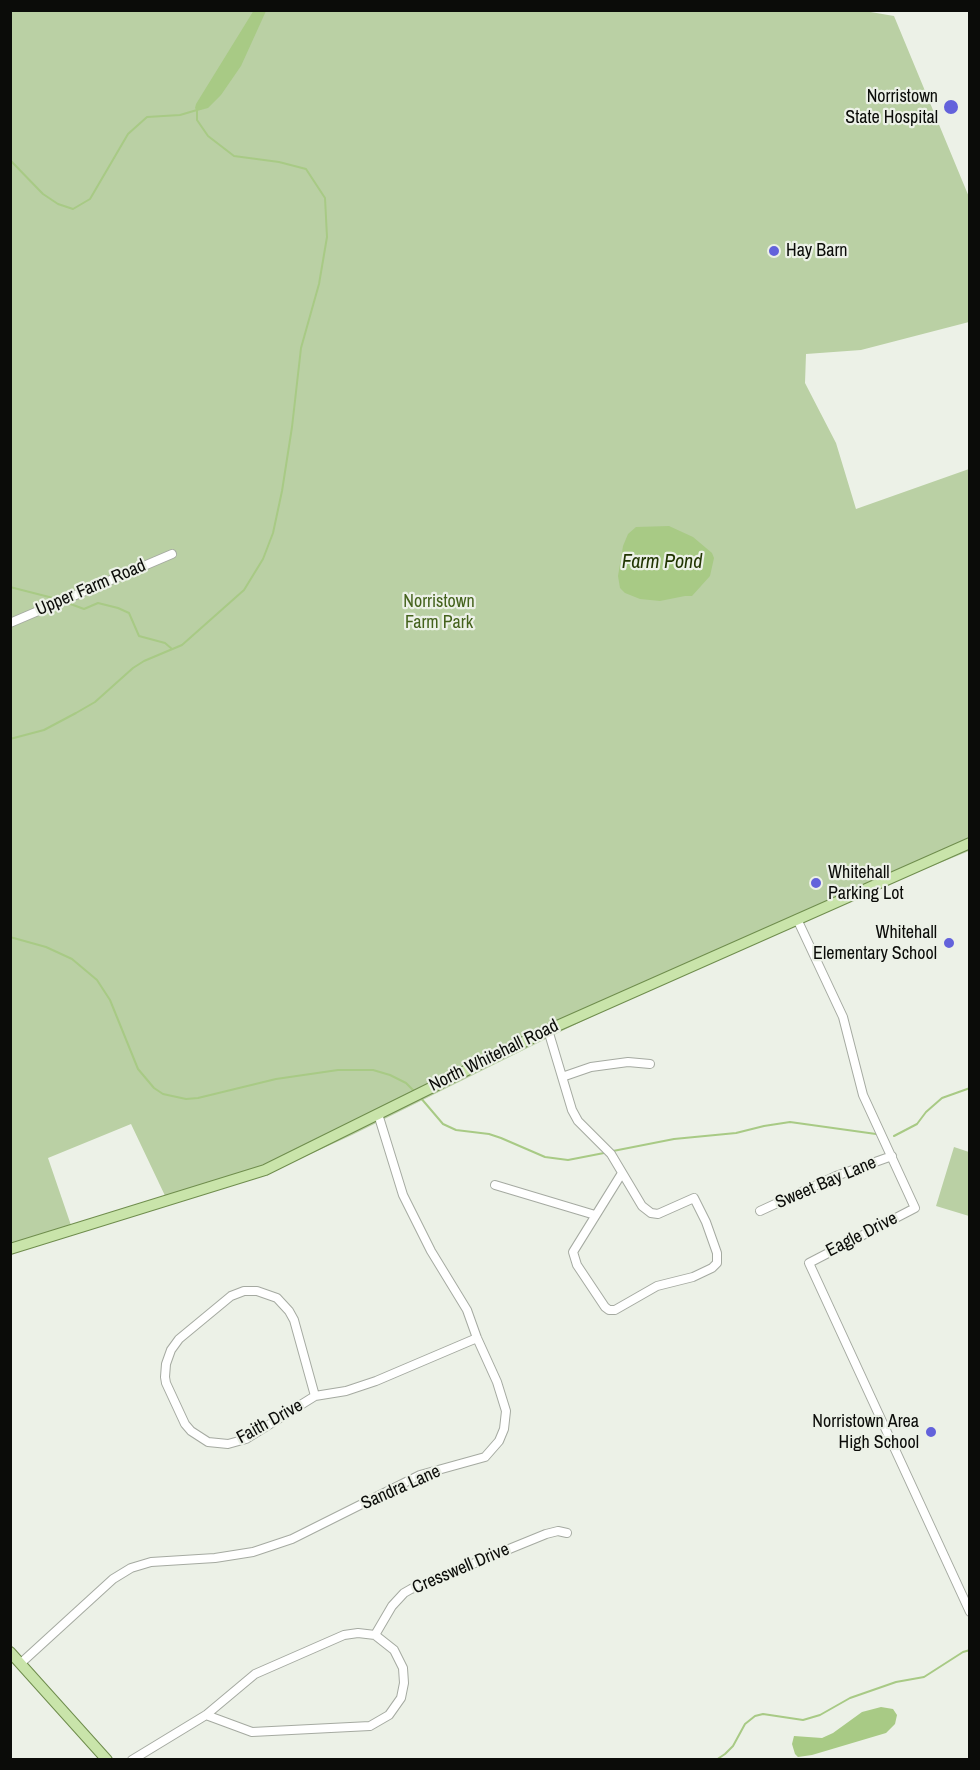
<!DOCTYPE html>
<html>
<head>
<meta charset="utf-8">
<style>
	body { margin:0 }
	#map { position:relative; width:980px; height:1770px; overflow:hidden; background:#ecf1e7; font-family:"Archivo Narrow",sans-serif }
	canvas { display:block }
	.frame { position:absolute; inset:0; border:12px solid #0b0c09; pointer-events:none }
</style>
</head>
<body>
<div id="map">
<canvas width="980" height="1770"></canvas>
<div class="frame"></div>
</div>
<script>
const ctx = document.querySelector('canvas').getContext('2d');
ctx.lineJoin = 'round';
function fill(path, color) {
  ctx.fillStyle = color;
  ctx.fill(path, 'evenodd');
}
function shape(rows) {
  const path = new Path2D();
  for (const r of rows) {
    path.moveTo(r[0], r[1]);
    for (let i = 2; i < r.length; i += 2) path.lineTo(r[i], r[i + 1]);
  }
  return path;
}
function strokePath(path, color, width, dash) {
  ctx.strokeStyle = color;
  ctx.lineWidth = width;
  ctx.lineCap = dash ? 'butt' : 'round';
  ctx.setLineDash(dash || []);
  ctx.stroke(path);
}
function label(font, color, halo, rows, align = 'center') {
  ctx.font = font + ' "Archivo Narrow",sans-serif';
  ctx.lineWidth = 4.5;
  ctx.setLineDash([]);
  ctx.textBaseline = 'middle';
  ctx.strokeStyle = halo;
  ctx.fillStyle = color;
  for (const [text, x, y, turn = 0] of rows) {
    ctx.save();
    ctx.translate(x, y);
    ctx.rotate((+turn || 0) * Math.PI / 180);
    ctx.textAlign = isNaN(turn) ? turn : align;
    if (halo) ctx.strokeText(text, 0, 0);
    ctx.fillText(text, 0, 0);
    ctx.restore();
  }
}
const green = shape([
	[859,10,894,16,969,197,969,322,861,350,806,354,805,383,836,443,856,509,969,469,969,851,827,909,688,971,566,1029,352,1135,280,1168,168,1202,131,1124,48,1158,74,1234,11,1249,10,11],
	[954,1147,969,1152,969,1216,936,1206]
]);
const water = shape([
	[254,10,266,11,241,66,221,95,208,108,197,111,195,108,196,104],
	[669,526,693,537,712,553,714,558,710,576,692,596,685,596,660,601,640,599,625,593,620,588,618,576,623,546,628,534,636,527],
	[881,1707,893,1709,897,1715,895,1724,886,1733,812,1755,798,1757,795,1754,792,1744,794,1736,822,1738,833,1733,862,1712]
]);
const stream = shape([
	[10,160,43,194,58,204,73,209,90,199,128,134,147,117,180,115,197,110],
	[10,587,57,599],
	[65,602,84,609,98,603,118,608,129,613,139,636,165,643,172,649],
	[10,739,44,730,76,713,95,702,133,668,144,661,182,645,244,590,263,559,273,533,282,491,292,427,301,348,319,284,327,237,325,198,306,169,279,162,234,156,208,136,197,120,197,111],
	[10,937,46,947,72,959,97,980,110,1000,138,1069,154,1088,163,1094,186,1099,198,1098,276,1079,338,1070,373,1070,390,1075,406,1083,414,1091],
	[420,1097,443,1124,456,1130,489,1134,501,1138,545,1157,568,1160,604,1153],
	[894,1136,917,1124,926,1112,942,1098,970,1088],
	[613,1151,674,1139,736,1133,764,1126,790,1122,876,1134],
	[716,1760,725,1754,733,1746,745,1724,755,1716,763,1714,803,1720,820,1715,850,1698,896,1682,924,1677,963,1652,970,1650]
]);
const minor = shape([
	[10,623,172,554],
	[797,919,843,1017,863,1095,915,1208,809,1263,970,1612],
	[548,1030,572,1110,578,1121,611,1154,642,1206,651,1213,658,1214,694,1198,706,1222,717,1253,717,1263,712,1268,693,1277,657,1286,615,1310,609,1310,605,1307,577,1265,573,1252,622,1173],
	[562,1077,591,1067,628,1062,650,1064],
	[495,1185,595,1215],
	[760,1211,836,1176,892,1156],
	[315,1396,294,1320,289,1311,277,1298,257,1291,244,1291,231,1296,179,1339,171,1350,166,1364,165,1377,166,1383,185,1424,191,1431,208,1442,228,1444,246,1439,315,1396,346,1391,376,1381,477,1338],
	[375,1635,392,1606,404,1593,411,1589,546,1534,558,1531,567,1533],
	[21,1663,113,1579,131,1568,151,1562,215,1558,253,1552,292,1539,420,1475,485,1457,499,1441,504,1429,506,1411,497,1382,477,1338,467,1310,431,1251,403,1195,378,1114],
	[132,1760,206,1715,255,1674,344,1635,358,1633,375,1635,394,1650,403,1668,404,1683,401,1698,389,1715,370,1726,252,1732,206,1715]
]);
const major = shape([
	[10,1249,265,1170,548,1030,970,843],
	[10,1652,107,1760]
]);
const markers = [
	[951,107,8,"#6362db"],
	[774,251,6,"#6362db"],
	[816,883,6,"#6362db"],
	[949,943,6,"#6362db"],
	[931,1432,6,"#6362db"]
];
const poiNames = [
	["Norristown",938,97],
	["State Hospital",938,118],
	["Hay Barn",786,251,"left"],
	["Whitehall",828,873,"left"],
	["Parking Lot",828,894,"left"],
	["Whitehall",937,933],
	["Elementary School",937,954],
	["Norristown Area",919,1422],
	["High School",919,1443]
];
const streetNames = [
	["Upper Farm Road",91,588,-23],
	["North Whitehall Road",494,1056,-26],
	["Sweet Bay Lane",826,1183,-23],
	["Eagle Drive",862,1235,-27],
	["Faith Drive",270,1422,-29],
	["Sandra Lane",401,1488,-24],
	["Cresswell Drive",461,1569,-23]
];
const parkNames = [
	["Norristown",439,602],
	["Farm Park",439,623]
];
const waterNames = [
	["Farm Pond",662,563]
];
fill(green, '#bad0a4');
fill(water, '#a8ca85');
strokePath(stream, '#a8ca85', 2);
strokePath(minor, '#a5aaa1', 10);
strokePath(major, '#6f8d4d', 12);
strokePath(minor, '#fff', 8);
strokePath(major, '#c9e4aa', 10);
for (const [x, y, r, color] of markers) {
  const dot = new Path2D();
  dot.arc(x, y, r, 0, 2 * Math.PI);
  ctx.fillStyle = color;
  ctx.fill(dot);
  strokePath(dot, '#ecf1e7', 2);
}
label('18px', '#0b0c09', '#ecf1e7', poiNames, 'right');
label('18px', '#0b0c09', '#ecf1e7', streetNames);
label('18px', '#44621c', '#ecf1e7', parkNames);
label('italic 20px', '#213502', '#ecf1e7', waterNames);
</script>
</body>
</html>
